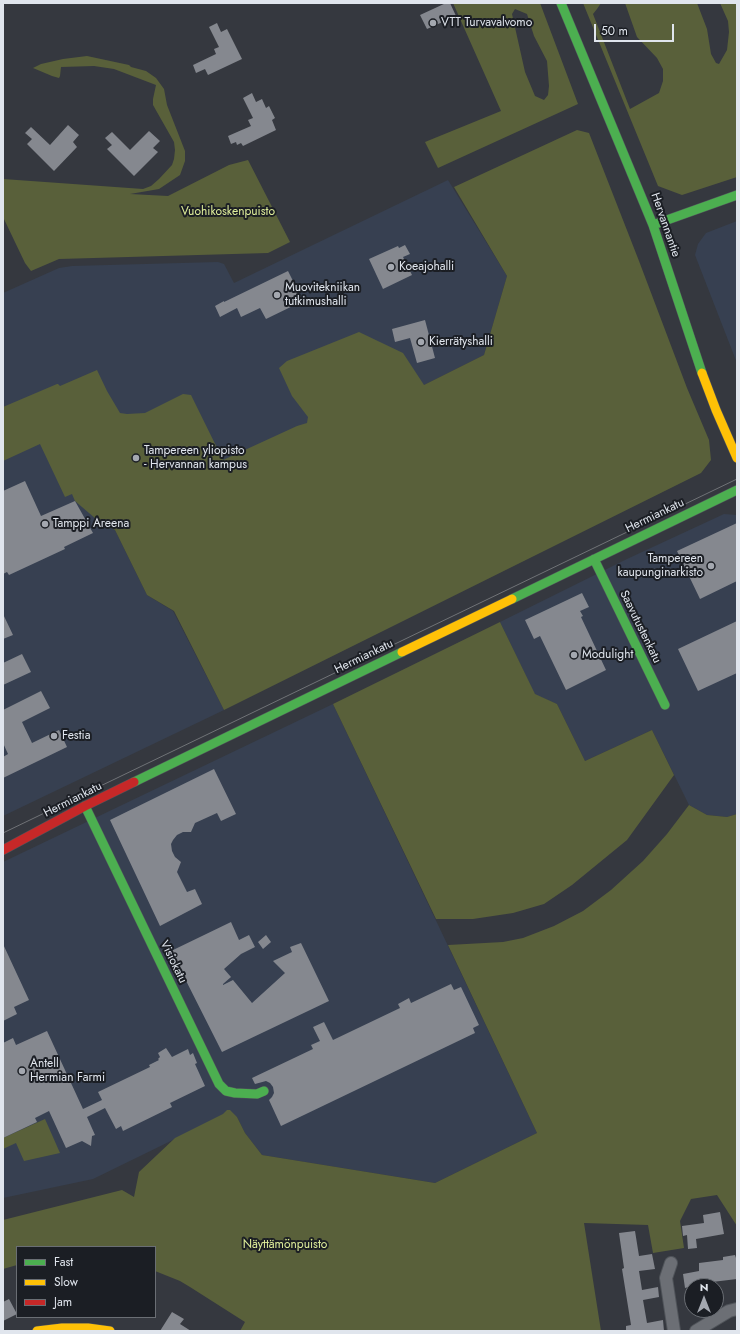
<!DOCTYPE html>
<html>
<head>
<meta charset="utf-8">
<style>
	body { margin:0 }
	#map { position:relative; width:740px; height:1334px; overflow:hidden; background:#35383f; font-family:Jost,sans-serif }
	canvas { display:block }
	.frame { position:absolute; inset:0; border:4px solid #e0e5ed; pointer-events:none }
	.legend { position:absolute; left:16px; top:1246px; width:140px; height:72px; box-sizing:border-box; background:#1b1e24; border:1px solid #6a6e74; margin:0; padding:5px 7px; list-style:none; font-size:12px; color:#e0e5ed }
	.legend li { display:flex; align-items:center; gap:8px; height:20px }
	.legend b { width:20px; border:1px solid #6a6e74 }
	.north { position:absolute; left:684px; top:1278px; width:40px; height:40px; box-sizing:border-box; background:#1b1e24; border:1px solid #6a6e74; border-radius:50%; rotate:0deg; font-size:11px; font-weight:700; line-height:16px; text-align:center; color:#e0e5ed }
	.north::after { content:''; display:block; margin:auto; width:14px; height:18px; background:#a4a8b0; clip-path:polygon(50% 0,100% 100%,50% 72%,0 100%) }
	.scale { position:absolute; left:594px; top:24px; width:80px; height:18px; box-sizing:border-box; border:2px solid #e0e5ed; border-top:0; padding-left:5px; font-size:12px; line-height:14px; white-space:nowrap; color:#e0e5ed; -webkit-text-stroke:3px #1b1e24; paint-order:stroke }
</style>
</head>
<body>
<div id="map">
<canvas width="740" height="1334"></canvas>
<div class="frame"></div>
<ul class="legend">
<li><b style="height:5px;background:#4caf50"></b>Fast</li>
<li><b style="height:5px;background:#ffc107"></b>Slow</li>
<li><b style="height:5px;background:#c62828"></b>Jam</li>
</ul>
<div class="north">N</div>
<div class="scale">50 m</div>
</div>
<script>
const ctx = document.querySelector('canvas').getContext('2d');
ctx.lineJoin = 'round';
function fill(path, color) {
  ctx.fillStyle = color;
  ctx.fill(path, 'evenodd');
}
function shape(rows) {
  const path = new Path2D();
  for (const r of rows) {
    path.moveTo(r[0], r[1]);
    for (let i = 2; i < r.length; i += 2) path.lineTo(r[i], r[i + 1]);
  }
  return path;
}
function strokePath(path, color, width, dash) {
  ctx.strokeStyle = color;
  ctx.lineWidth = width;
  ctx.lineCap = dash ? 'butt' : 'round';
  ctx.setLineDash(dash || []);
  ctx.stroke(path);
}
function label(font, color, halo, rows, align = 'center') {
  ctx.font = font + ' Jost,sans-serif';
  ctx.lineWidth = 4;
  ctx.setLineDash([]);
  ctx.textBaseline = 'middle';
  ctx.strokeStyle = halo;
  ctx.fillStyle = color;
  for (const [text, x, y, turn = 0] of rows) {
    ctx.save();
    ctx.translate(x, y);
    ctx.rotate((+turn || 0) * Math.PI / 180);
    ctx.textAlign = isNaN(turn) ? turn : align;
    if (halo) ctx.strokeText(text, 0, 0);
    ctx.fillText(text, 0, 0);
    ctx.restore();
  }
}
const built = shape([
	[448,180,507,276,484,355,424,385,115,530,147,595,173,611,224,710,3,816,3,293,59,268,72,266,218,262,224,264,234,283],
	[737,221,737,363,695,255,698,244,706,233],
	[724,514,737,515,737,814,727,817,707,815,689,805,652,730,585,761,557,704,535,695,500,622,627,559],
	[333,704,537,1133,435,1183,262,1155,245,1133,237,1117,226,1114,93,1179,3,1198,3,862]
]);
const green = shape([
	[453,3,540,3,578,104,438,168,425,142,501,111],
	[515,9,527,14,534,36,547,61,549,86,548,95,544,100,535,96,525,72,512,14],
	[583,3,601,3,597,9,593,14,630,109,659,93,663,81,663,69,657,58,637,37,625,3,697,3,707,29,711,54,716,63,719,64,727,50,729,32,728,21,720,3,737,3,737,177,682,195,658,186],
	[87,56,129,65,131,67,146,71,156,78,164,89,167,105,185,151,185,161,180,175,159,189,130,194,168,196,229,165,248,160,290,242,268,253,59,259,31,271,25,263,3,217,3,179,143,189,151,186,159,179,172,165,174,159,175,150,174,142,153,105,153,99,156,85,114,69,94,66,61,67,60,76,59,78,52,76,33,68,41,64,63,59],
	[577,130,589,133,639,261,687,388,709,440,711,460,701,473,224,710,174,611,147,595,115,530,96,519,75,501,72,494,65,497,40,444,3,461,3,407,57,384,58,384,60,386,97,370,107,391,120,413,127,414,145,413,183,394,191,395,223,460,297,426,307,423,308,417,292,396,279,368,287,361,359,332,403,353,424,385,484,355,507,276,454,187],
	[500,622,535,694,557,704,585,761,652,730,674,775,627,840,572,885,544,904,513,913,473,919,436,919,333,704],
	[689,805,707,815,727,817,737,814,737,1226,717,1195,691,1199,680,1221,684,1248,653,1253,648,1225,584,1223,601,1331,240,1331,245,1322,190,1287,180,1281,155,1271,155,1247,17,1247,17,1265,3,1269,3,1220,122,1190,134,1197,139,1172,175,1138,223,1114,227,1110,230,1110,237,1117,245,1133,262,1155,435,1183,537,1133,448,945,503,942,523,938,554,926,583,911,611,890,643,861,667,834],
	[45,1119,60,1153,24,1161,16,1143,3,1149,3,1138]
]);
const building = shape([
	[446,3,450,3,456,16,427,29,420,15],
	[217,23,221,32,227,29,242,59,208,75,205,69,196,73,193,65,216,54,214,49,219,47,209,27],
	[252,93,256,102,262,99,266,108,269,106,275,118,272,120,276,130,243,146,241,143,237,145,236,142,231,144,228,136,251,126,248,120,253,118,243,98],
	[68,125,79,135,73,142,77,147,54,171,27,144,32,139,25,133,31,127,50,145],
	[149,131,160,141,153,148,158,152,134,176,107,149,112,145,105,138,112,132,130,150],
	[405,245,410,254,403,257,412,275,383,289,369,259,398,246,399,248],
	[288,271,303,301,266,319,260,308,241,317,237,308,220,317,215,306,224,301,224,302],
	[425,320,435,358,417,363,410,338,395,342,392,329],
	[25,481,41,516,75,501,93,533,64,547,65,549,9,575,7,572,3,574,3,491],
	[737,523,737,581,700,599,677,551],
	[582,593,589,607,580,611,583,616,581,617,606,670,566,690,540,636,534,639,525,620],
	[3,614,13,635,3,639],
	[737,621,737,673,698,691,678,649],
	[22,654,31,672,3,685,3,663],
	[41,691,50,708,22,722,32,743,59,730,67,747,3,778,3,757,8,754,3,743,3,710],
	[214,769,236,814,221,821,217,813,195,823,191,832,183,832,177,835,173,840,171,844,172,851,175,857,181,862,177,872,187,892,195,889,202,904,160,926,110,820],
	[231,922,239,940,249,935,255,947,241,954,224,969,231,977,223,984,223,985,233,980,252,1003,285,973,273,961,292,952,290,947,301,943,329,1001,222,1052,171,951],
	[266,935,271,942,263,949,258,942],
	[3,944,29,1000,14,1007,17,1014,3,1021],
	[451,984,454,990,461,987,479,1025,473,1028,475,1033,281,1126,269,1100,272,1097,274,1093,273,1087,270,1083,266,1081,255,1084,252,1078,313,1049,311,1045,320,1041,313,1027,324,1022,333,1040,400,1008,398,1004,409,998,411,1003],
	[47,1031,83,1109,102,1100,98,1092,150,1067,149,1065,159,1060,158,1059,160,1057,158,1053,166,1048,172,1057,188,1049,190,1055,193,1053,197,1063,195,1064,205,1086,170,1103,172,1107,123,1131,121,1126,116,1129,105,1108,87,1117,95,1135,92,1136,91,1146,82,1141,66,1148,49,1111,35,1118,37,1122,3,1138,3,1043,13,1038,16,1045],
	[720,1212,724,1234,696,1239,697,1248,688,1249,687,1235,683,1236,682,1226,704,1223,703,1215],
	[635,1231,639,1256,652,1254,655,1269,639,1271,642,1290,658,1287,659,1297,643,1300,647,1323,663,1320,664,1331,626,1331,626,1326,631,1325,622,1269,624,1268,619,1233],
	[735,1255,736,1258,737,1258,737,1279,712,1282,713,1286,692,1286,685,1288,683,1274,699,1271,699,1263,723,1260,723,1257],
	[9,1299,17,1314,3,1321,3,1302],
	[172,1312,184,1319,180,1324,191,1331,160,1331]
]);
const street = shape([
	[671,1263,666,1278,674,1331],
	[696,1331,729,1311,737,1309]
]);
const fast = shape([
	[561,3,653,225,702,373],
	[653,225,737,195],
	[594,559,665,705],
	[512,599,737,490],
	[134,782,402,652],
	[85,806,219,1084,226,1091,235,1093,257,1094,264,1091]
]);
const slow = shape([
	[702,373,716,410,737,458],
	[402,652,512,599],
	[37,1331,62,1328,88,1328,110,1331]
]);
const jam = shape([
	[3,850,85,806,134,782]
]);
const tram = shape([
	[3,833,737,479]
]);
const markers = [
	[433,23,4,"#a4a8b0"],
	[391,267,4,"#a4a8b0"],
	[277,295,4,"#a4a8b0"],
	[421,342,4,"#a4a8b0"],
	[136,458,4,"#a4a8b0"],
	[45,524,4,"#a4a8b0"],
	[711,566,4,"#a4a8b0"],
	[574,655,4,"#a4a8b0"],
	[54,736,4,"#a4a8b0"],
	[22,1071,4,"#a4a8b0"]
];
const poiNames = [
	["VTT Turvavalvomo",441,23],
	["Koeajohalli",399,267],
	["Muovitekniikan",285,288],
	["tutkimushalli",285,302],
	["Kierrätyshalli",429,342],
	["Tampereen yliopisto",144,451],
	["- Hervannan kampus",144,465],
	["Tamppi Areena",53,524],
	["Tampereen",703,559,"right"],
	["kaupunginarkisto",703,573,"right"],
	["Modulight",582,655],
	["Festia",62,736],
	["Antell",30,1064],
	["Hermian Farmi",30,1078]
];
const parkNames = [
	["Vuohikoskenpuisto",228,212],
	["Näyttämönpuisto",285,1245]
];
const streetNames = [
	["Hervannantie",665,225,71],
	["Hermiankatu",655,516,-26],
	["Saavutustenkatu",640,627,64],
	["Hermiankatu",364,657,-26],
	["Hermiankatu",73,800,-27],
	["Visiokatu",173,962,64]
];
fill(built, '#374051');
fill(green, '#59603a');
fill(building, '#85888f');
strokePath(street, '#50545a', 14);
strokePath(fast, '#50545a', 10);
strokePath(slow, '#50545a', 10);
strokePath(jam, '#50545a', 10);
strokePath(street, '#6c6f75', 12);
strokePath(fast, '#4caf50', 9);
strokePath(slow, '#ffc107', 9);
strokePath(jam, '#c62828', 9);
strokePath(tram, '#707377', 1);
for (const [x, y, r, color] of markers) {
  const dot = new Path2D();
  dot.arc(x, y, r, 0, 2 * Math.PI);
  ctx.fillStyle = color;
  ctx.fill(dot);
  strokePath(dot, '#1b1e24', 1.5);
}
label('12px', '#e0e5ed', '#1b1e24', poiNames, 'left');
label('12px', '#dfee9a', '#1b1e24', parkNames);
label('12px', '#e0e5ed', '#1b1e24', streetNames);
</script>
</body>
</html>
